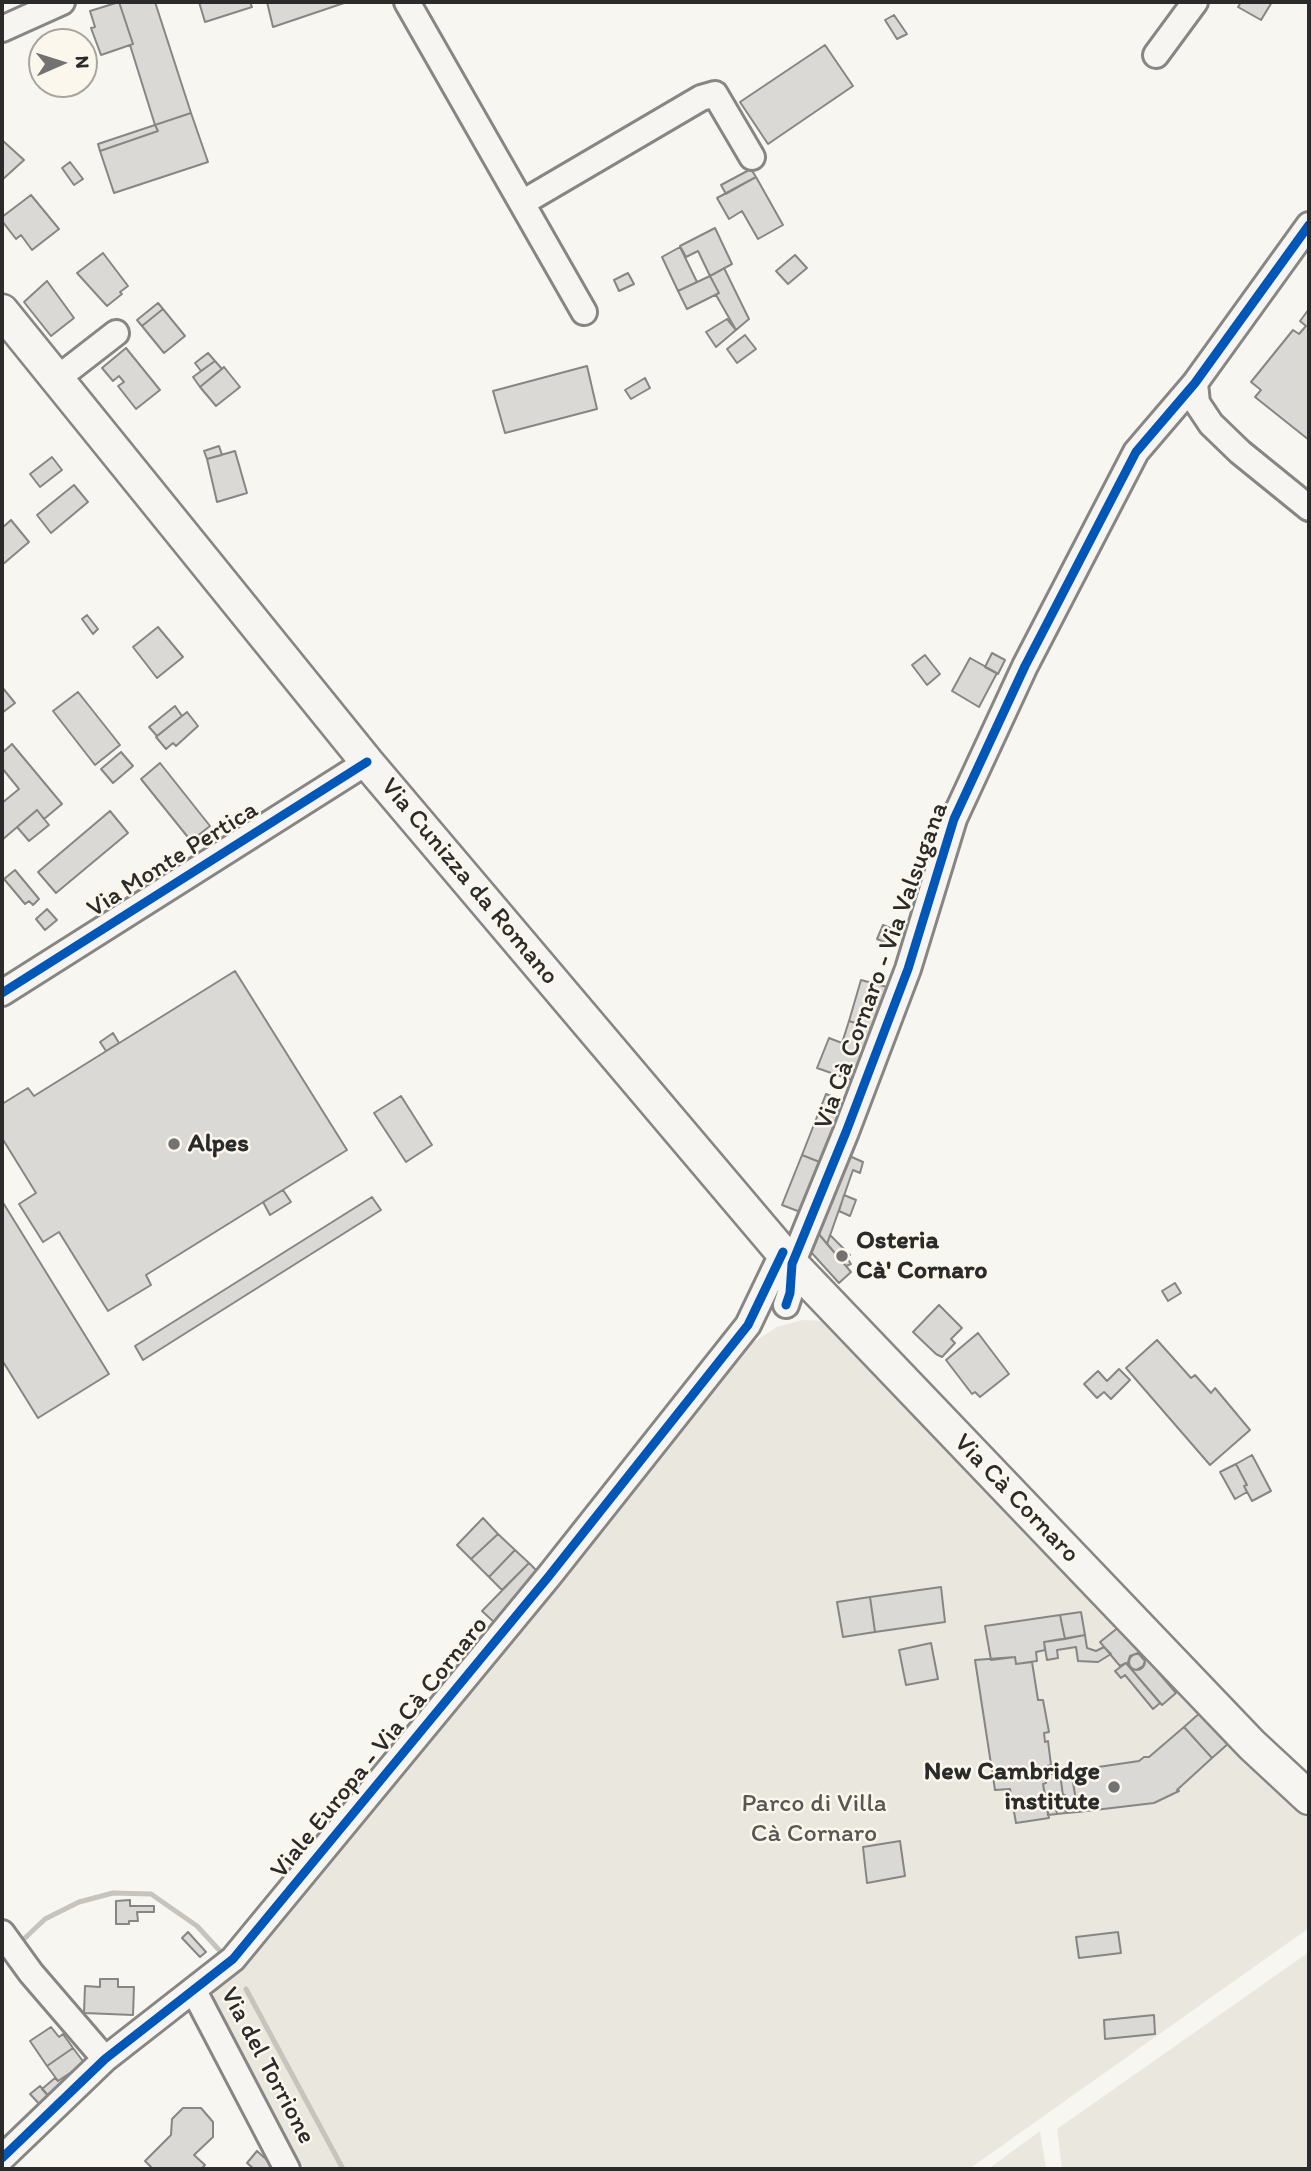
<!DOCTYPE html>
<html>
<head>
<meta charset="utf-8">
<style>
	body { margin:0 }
	#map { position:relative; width:1311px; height:2171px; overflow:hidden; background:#f8f6f0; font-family:Itim,sans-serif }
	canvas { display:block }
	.frame { position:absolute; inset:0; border:4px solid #2b2b2b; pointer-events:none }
	.north { position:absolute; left:28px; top:28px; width:70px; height:70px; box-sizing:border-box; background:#fbf7ec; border:2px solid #a8a59f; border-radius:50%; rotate:87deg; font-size:19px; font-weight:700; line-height:28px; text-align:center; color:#2b2b2b }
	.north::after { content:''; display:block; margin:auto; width:24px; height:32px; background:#737270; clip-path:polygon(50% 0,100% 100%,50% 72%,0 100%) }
</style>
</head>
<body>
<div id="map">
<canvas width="1311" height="2171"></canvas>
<div class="frame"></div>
<div class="north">N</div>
</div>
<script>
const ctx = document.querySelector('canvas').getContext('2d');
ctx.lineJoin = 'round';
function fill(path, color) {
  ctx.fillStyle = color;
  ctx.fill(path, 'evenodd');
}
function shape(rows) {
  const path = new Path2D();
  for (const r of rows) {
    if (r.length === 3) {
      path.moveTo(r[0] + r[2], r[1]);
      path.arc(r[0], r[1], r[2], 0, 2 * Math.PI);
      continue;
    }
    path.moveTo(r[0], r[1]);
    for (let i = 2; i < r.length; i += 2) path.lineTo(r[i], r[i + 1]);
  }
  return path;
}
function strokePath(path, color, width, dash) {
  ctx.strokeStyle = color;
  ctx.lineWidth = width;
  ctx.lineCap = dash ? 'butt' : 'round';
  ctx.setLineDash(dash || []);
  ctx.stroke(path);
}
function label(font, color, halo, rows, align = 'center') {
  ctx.font = font + ' Itim,sans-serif';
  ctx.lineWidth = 5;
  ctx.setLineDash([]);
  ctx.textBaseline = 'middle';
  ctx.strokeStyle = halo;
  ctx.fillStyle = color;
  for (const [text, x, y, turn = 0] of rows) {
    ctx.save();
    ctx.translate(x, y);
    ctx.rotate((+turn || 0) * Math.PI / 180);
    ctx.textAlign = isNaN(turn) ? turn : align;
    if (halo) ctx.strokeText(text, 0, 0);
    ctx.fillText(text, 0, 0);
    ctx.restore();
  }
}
const green = shape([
	[802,1320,826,1321,894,1387,1029,1536,1135,1647,1258,1771,1309,1816,1309,1928,969,2169,304,2169,213,1998,215,1990,248,1962,365,1811,740,1351,777,1327],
	[1309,1952,1309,2169,1062,2169,1057,2129],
	[1040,2131,1046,2169,988,2169]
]);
const stream = shape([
	[25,1938,45,1919,79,1902,113,1893,151,1894,197,1926,221,1952],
	[246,1989,343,2169]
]);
const building = shape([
	[119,2,155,2,191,113,155,125,130,45,133,44,119,2],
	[119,2,133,44,101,55,91,28,95,27,90,11,119,2],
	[199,2,250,2,252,7,205,22,199,2],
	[267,2,347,2,273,27,267,2],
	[1241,2,1272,2,1261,20,1238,7,1241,2],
	[894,15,907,34,897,39,885,20,894,15],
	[825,45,853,86,768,144,740,102,825,45],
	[191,113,208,162,114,193,100,151,158,131,155,125,191,113],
	[155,125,158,131,100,151,98,144,155,125],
	[2,140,24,160,2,180,2,140],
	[70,162,83,179,74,185,62,168,70,162],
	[751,169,756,177,726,194,721,185,751,169],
	[756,177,783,225,758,239,742,211,729,219,717,198,756,177],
	[31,195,59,229,32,250,21,235,16,239,2,221,2,217,31,195],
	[715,228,732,264,710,276,698,251,686,257,680,246,715,228],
	[680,247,697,282,678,291,662,257,680,247],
	[103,253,128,286,120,292,122,294,107,306,77,273,103,253],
	[795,255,807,268,788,284,776,271,795,255],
	[724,268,749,319,736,330,716,295,719,293,710,276,724,268],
	[628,273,634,284,619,291,614,280,628,273],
	[710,276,719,293,687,309,678,291,710,276],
	[47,281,74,318,51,336,24,302,47,281],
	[158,303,163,309,142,326,137,320,158,303],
	[163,309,185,336,164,353,142,326,163,309],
	[1309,309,1309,440,1255,397,1261,390,1251,382,1293,330,1299,334,1306,326,1300,321,1309,309],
	[727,319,736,330,716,347,706,332,727,319],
	[745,335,756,349,737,363,727,349,745,335],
	[126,348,160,390,136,409,118,386,124,382,119,376,113,381,102,368,126,348],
	[208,353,215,361,201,371,195,363,208,353],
	[215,361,222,369,200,387,193,377,215,361],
	[587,366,597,409,505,433,493,391,587,366],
	[224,367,240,387,216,406,200,387,224,367],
	[645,378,650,388,631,399,625,390,645,378],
	[219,446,222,455,207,459,204,451,219,446],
	[235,451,247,493,217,502,207,459,235,451],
	[52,457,62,470,40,487,30,474,52,457],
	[74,485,88,502,51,533,37,515,74,485],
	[11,520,29,542,2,565,2,528,11,520],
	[87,615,98,629,93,634,82,619,87,615],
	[158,627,183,657,157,678,133,647,158,627],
	[992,653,1005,660,998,674,985,667,992,653],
	[925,655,940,674,927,685,912,665,925,655],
	[970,658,997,673,979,707,952,691,970,658],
	[2,687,15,703,2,713,2,687],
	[78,692,120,745,95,765,53,711,78,692],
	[175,706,182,716,157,736,149,727,175,706],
	[187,712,198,726,176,746,173,743,166,749,156,737,187,712],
	[12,744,62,804,44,819,37,810,2,840,2,803,19,789,2,768,2,753,12,744],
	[121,752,133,766,113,783,101,769,121,752],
	[160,763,210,826,191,841,141,779,160,763],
	[37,810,49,825,29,841,17,827,37,810],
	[110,811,128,833,56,893,38,872,110,811],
	[15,870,39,899,33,905,29,901,25,904,4,879,15,870],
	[47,909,57,920,45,930,36,919,47,909],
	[883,925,895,930,889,944,877,939,883,925],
	[235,971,347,1150,146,1275,151,1285,108,1311,59,1232,43,1242,19,1204,36,1193,2,1138,2,1104,28,1088,34,1096,235,971],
	[861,980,887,987,874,1029,849,1021,861,980],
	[849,1021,874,1029,857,1082,817,1068,829,1038,842,1043,849,1021],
	[113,1033,119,1043,106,1051,100,1042,113,1033],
	[826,1094,851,1104,827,1165,802,1155,826,1094],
	[401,1096,432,1145,406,1162,374,1113,401,1096],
	[845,1154,863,1162,860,1173,853,1170,827,1244,818,1233,845,1154],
	[802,1155,827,1165,808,1215,782,1205,802,1155],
	[283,1190,291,1202,270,1215,263,1202,283,1190],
	[844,1195,856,1200,850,1216,839,1211,844,1195],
	[372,1197,381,1210,143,1360,135,1346,372,1197],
	[2,1201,109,1374,38,1418,2,1360,2,1201],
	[818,1233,851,1272,839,1283,810,1251,818,1233],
	[830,1235,850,1255,847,1258,851,1264,846,1266,827,1244,830,1235],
	[1175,1283,1181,1293,1168,1301,1162,1291,1175,1283],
	[939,1305,962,1328,951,1339,955,1343,942,1357,936,1354,913,1332,939,1305],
	[978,1333,1009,1374,980,1397,975,1392,972,1394,946,1360,978,1333],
	[1157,1340,1191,1378,1195,1375,1211,1393,1215,1388,1250,1430,1210,1465,1126,1368,1157,1340],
	[1119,1369,1130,1380,1111,1399,1104,1392,1097,1398,1084,1384,1098,1371,1107,1381,1119,1369],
	[1252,1455,1271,1491,1252,1501,1244,1486,1247,1485,1236,1464,1252,1455],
	[1236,1464,1247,1485,1244,1486,1247,1492,1235,1499,1220,1472,1236,1464],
	[483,1518,498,1534,471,1559,457,1545,483,1518],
	[498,1534,515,1550,489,1577,471,1559,498,1534],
	[515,1550,529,1563,502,1590,489,1577,515,1550],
	[529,1563,542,1576,496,1624,482,1611,529,1563],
	[941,1587,945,1622,875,1632,870,1597,941,1587],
	[870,1597,875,1632,843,1637,837,1602,870,1597],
	[1081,1612,1085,1635,1065,1639,1060,1615,1081,1612],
	[1060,1615,1065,1639,1044,1642,1045,1650,1036,1652,1037,1661,1016,1664,1015,1657,991,1660,985,1626,1060,1615],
	[1124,1623,1144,1647,1140,1651,1176,1693,1162,1705,1126,1663,1120,1666,1100,1642,1124,1623],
	[1138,1653,1145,1661,1143,1666,1136,1670,1131,1668,1128,1662,1130,1656,1138,1653],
	[1085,1635,1087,1648,1096,1651,1104,1647,1111,1654,1098,1662,1078,1661,1076,1647,1057,1650,1058,1658,1047,1660,1044,1642,1085,1635],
	[931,1643,938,1679,906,1685,899,1650,931,1643],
	[1137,1662,8],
	[1015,1657,1016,1664,1032,1662,1038,1700,1043,1700,1049,1732,1044,1733,1045,1742,1048,1741,1051,1765,1043,1767,1046,1783,1043,1784,1049,1818,1016,1823,1010,1789,995,1790,975,1660,1015,1657],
	[1126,1663,1160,1703,1153,1709,1125,1675,1121,1678,1115,1671,1126,1663],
	[1201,1712,1229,1743,1212,1758,1184,1727,1201,1712],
	[1184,1727,1212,1758,1177,1790,1179,1791,1154,1803,1078,1812,1071,1771,1139,1761,1144,1757,1149,1757,1184,1727],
	[1071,1771,1078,1812,1066,1813,1064,1805,1067,1804,1065,1795,1063,1796,1060,1773,1071,1771],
	[1060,1773,1063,1796,1054,1797,1057,1814,1048,1815,1043,1784,1046,1783,1044,1775,1060,1773],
	[1065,1795,1066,1813,1057,1814,1054,1797,1065,1795],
	[900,1841,905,1876,867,1883,863,1847,900,1841],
	[130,1900,130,1906,154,1906,154,1912,137,1912,138,1921,129,1921,129,1924,116,1924,116,1901,130,1900],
	[188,1932,206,1952,200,1957,182,1938,188,1932],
	[1118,1932,1121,1953,1079,1958,1076,1937,1118,1932],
	[100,1979,118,1979,118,1987,134,1987,133,2015,84,2013,85,1986,100,1987,100,1979],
	[1154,2015,1155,2034,1105,2039,1104,2020,1154,2015],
	[51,2027,59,2037,63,2034,73,2048,47,2066,30,2041,51,2027],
	[73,2048,85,2064,58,2081,47,2066,73,2048],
	[73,2071,73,2078,51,2099,42,2089,55,2078,58,2081,73,2071],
	[40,2086,51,2099,42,2107,30,2094,40,2086],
	[183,2108,201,2108,213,2122,213,2137,194,2155,205,2165,201,2169,153,2169,145,2161,171,2135,172,2119,183,2108],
	[257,2151,277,2169,254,2169,247,2163,257,2151]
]);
const minor = shape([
	[407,2,584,312],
	[2,29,62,2],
	[1156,55,1195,2],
	[522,203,701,98,715,94,752,157],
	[58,378,116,333],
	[1195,383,1197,403,1211,424,1240,452,1309,508],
	[2,993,367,762],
	[786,1305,790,1293,792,1264,846,1132,908,969,954,819,1025,666,1136,452,1195,383,1309,225],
	[2,1933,31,1973,105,2059],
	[194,1991,287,2169],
	[2,2158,105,2059,233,1959,549,1576,748,1325,783,1252]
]);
const major = shape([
	[2,311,367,762,792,1264,1252,1745,1309,1798]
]);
const cycleway = shape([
	[2,993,367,762],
	[786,1305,790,1293,792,1264,846,1132,908,969,954,819,1025,666,1136,452,1195,383,1309,225],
	[2,2158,105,2059,233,1959,549,1576,748,1325,783,1252]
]);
const markers = [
	[174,1144,7,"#737270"],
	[842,1256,7,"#737270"],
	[1114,1787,7,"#737270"]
];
const streetNames = [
	["Via Monte Pertica",173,860,-32],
	["Via Cunizza da Romano",469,882,50],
	["Via Cà Cornaro - Via Valsugana",882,966,-70],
	["Via Cà Cornaro",1016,1499,46],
	["Viale Europa - Via Cà Cornaro",380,1748,-51],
	["Via del Torrione",267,2066,62]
];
const poiNames = [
	["Alpes",188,1144],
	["Osteria",856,1241],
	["Cà' Cornaro",856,1271],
	["New Cambridge",1100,1772,"right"],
	["institute",1100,1802,"right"]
];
const parkNames = [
	["Parco di Villa",814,1804],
	["Cà Cornaro",814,1834]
];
fill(green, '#e9e7de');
strokePath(stream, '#c6c4bd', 5);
fill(building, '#dbd9d6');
strokePath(building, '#878684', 2);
strokePath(minor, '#878684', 30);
strokePath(major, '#878684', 37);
strokePath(minor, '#f6f5f1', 24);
strokePath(major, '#f6f5f1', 32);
strokePath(cycleway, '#0057b8', 9);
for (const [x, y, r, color] of markers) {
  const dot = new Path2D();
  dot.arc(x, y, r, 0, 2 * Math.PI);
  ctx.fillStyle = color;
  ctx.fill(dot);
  strokePath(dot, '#fbf7ec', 2.5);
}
label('26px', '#2b2b2b', '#fbf7ec', streetNames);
label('bold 26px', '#2b2b2b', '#fbf7ec', poiNames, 'left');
label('26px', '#585754', '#fbf7ec', parkNames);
</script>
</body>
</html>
